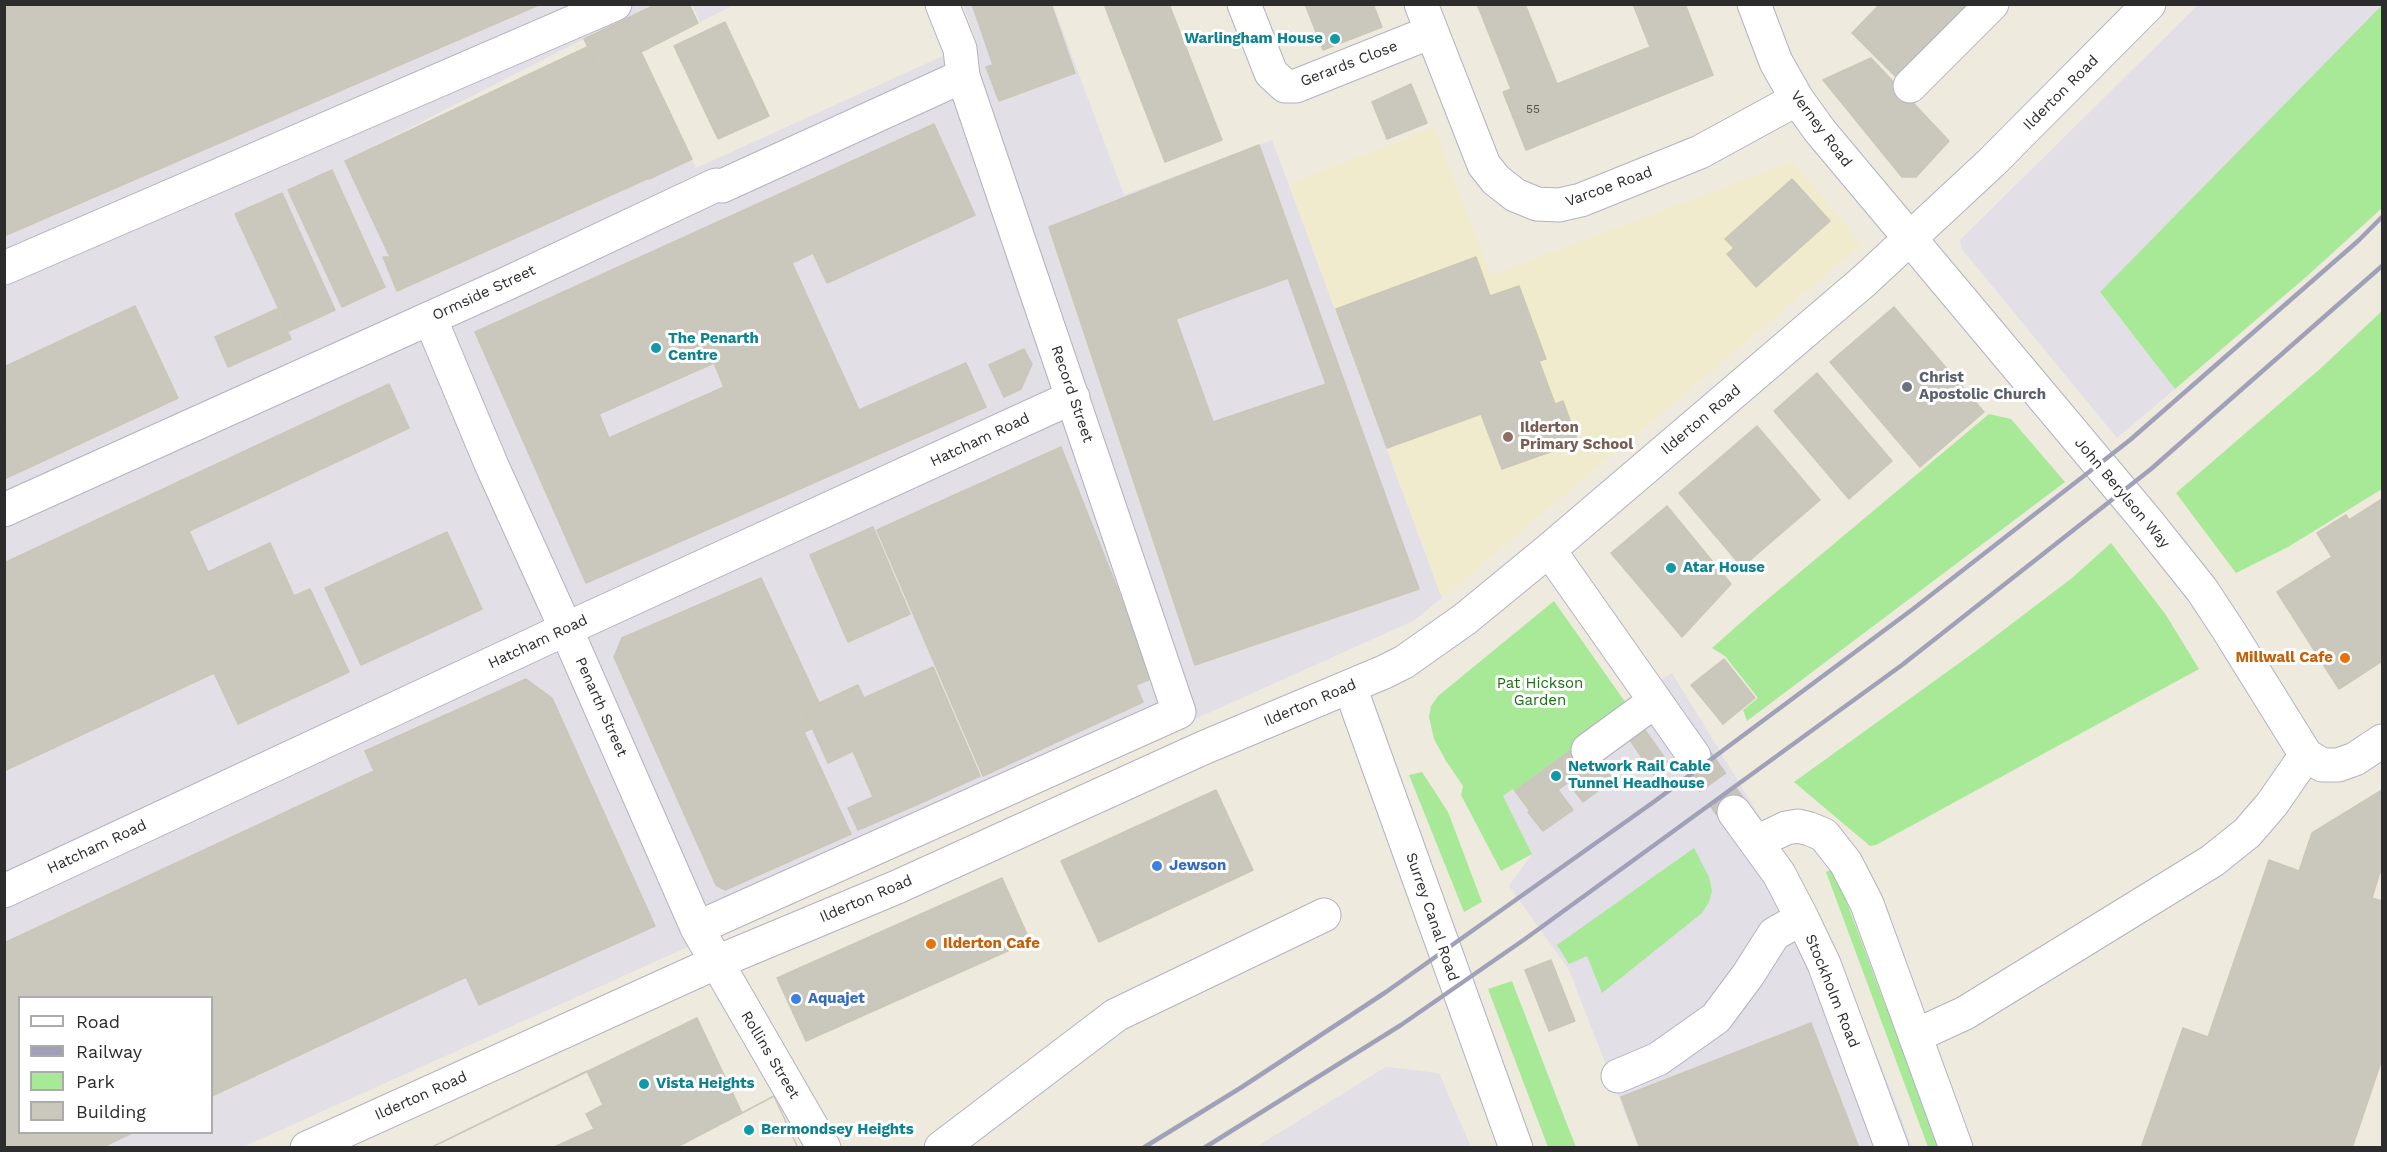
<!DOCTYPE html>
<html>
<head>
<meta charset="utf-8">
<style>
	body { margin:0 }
	#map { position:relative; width:2387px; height:1152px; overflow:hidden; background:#efeade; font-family:"Work Sans",sans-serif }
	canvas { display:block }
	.frame { position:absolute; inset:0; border:6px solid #2c2c2c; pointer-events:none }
	.legend { position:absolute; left:18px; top:996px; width:195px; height:138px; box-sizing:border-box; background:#fff; border:2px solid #ababab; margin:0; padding:8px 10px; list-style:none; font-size:18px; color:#2c2c2c }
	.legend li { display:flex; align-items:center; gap:12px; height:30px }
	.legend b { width:30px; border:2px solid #ababab }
</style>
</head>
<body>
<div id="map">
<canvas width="2387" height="1152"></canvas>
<div class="frame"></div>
<ul class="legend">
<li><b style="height:8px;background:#fff"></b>Road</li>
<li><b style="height:8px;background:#a0a0b8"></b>Railway</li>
<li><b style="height:16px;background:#a7e997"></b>Park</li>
<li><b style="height:16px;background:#cac7bd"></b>Building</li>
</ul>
</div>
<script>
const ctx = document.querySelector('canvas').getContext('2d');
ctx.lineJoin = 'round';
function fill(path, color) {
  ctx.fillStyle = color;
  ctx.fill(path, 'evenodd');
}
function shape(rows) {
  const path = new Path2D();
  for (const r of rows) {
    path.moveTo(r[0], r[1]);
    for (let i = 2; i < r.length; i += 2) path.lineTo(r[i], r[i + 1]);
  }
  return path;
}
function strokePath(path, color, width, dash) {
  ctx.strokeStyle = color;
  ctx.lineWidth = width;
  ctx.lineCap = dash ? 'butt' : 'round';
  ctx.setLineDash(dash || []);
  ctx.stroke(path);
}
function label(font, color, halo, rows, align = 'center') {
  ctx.font = font + ' "Work Sans",sans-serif';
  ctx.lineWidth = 6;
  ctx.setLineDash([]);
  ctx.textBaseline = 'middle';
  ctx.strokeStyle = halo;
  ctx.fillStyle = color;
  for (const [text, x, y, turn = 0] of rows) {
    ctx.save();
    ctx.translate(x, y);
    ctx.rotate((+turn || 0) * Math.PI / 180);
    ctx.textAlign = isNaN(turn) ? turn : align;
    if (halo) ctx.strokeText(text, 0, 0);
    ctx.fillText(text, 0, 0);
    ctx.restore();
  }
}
const industrial = shape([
	[5,5,653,5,624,20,689,5,698,23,641,52,696,168,976,41,963,5,1053,5,1124,195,1272,140,1442,598,1413,621,243,1147,5,1148],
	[584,39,587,47,371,148,372,147],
	[20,998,212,998,212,1132,20,1132],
	[692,5,734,5,700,22],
	[2198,5,2382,5,2100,292,2175,389,2117,438,1961,248,1960,240],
	[1672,673,1795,874,1881,1065,1912,1147,1638,1147,1569,970,1509,886,1532,854,1503,796,1627,700],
	[1386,1067,1439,1073,1471,1147,1256,1147]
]);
const education = shape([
	[1434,127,1491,275,1793,161,1862,244,1442,598,1289,184]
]);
const green = shape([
	[2382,5,2382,208,2306,277,2175,389,2100,292],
	[2382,311,2382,489,2288,547,2236,573,2176,493,2321,368],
	[1989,414,2011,419,2065,482,1747,721,1743,710,1758,698,1725,656,1712,648,1756,609],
	[2111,543,2166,615,2199,669,1876,845,1870,846,1794,782,1976,651,2072,578],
	[1554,601,1628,706,1515,791,1513,789,1503,796,1532,854,1501,871,1461,795,1463,786,1446,761,1434,739,1429,717,1431,706,1438,696],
	[1422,772,1448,812,1482,902,1464,912,1409,775],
	[1694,848,1709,877,1712,891,1709,902,1702,913,1602,993,1587,956,1569,964,1557,945],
	[1834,868,1884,1002,1917,1081,1942,1147,1928,1147,1826,872],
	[1512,981,1563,1114,1576,1147,1548,1147,1488,989]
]);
const building = shape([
	[4,4,541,4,4,236,4,4],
	[657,4,689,4,698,23,641,52,692,159,649,179,584,39,657,4],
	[972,4,1051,4,1075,73,999,101,986,67,993,65,972,4],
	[1104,4,1169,4,1222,140,1165,162,1104,4],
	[1305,4,1373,4,1382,27,1323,50,1305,4],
	[1477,4,1525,4,1557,84,1650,47,1633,4,1685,4,1713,75,1526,150,1503,92,1511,89,1477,4],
	[1880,4,1968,4,1896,77,1852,33,1880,4],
	[725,22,769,116,718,139,674,46,725,22],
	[587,47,649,178,397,291,383,257,390,257,345,161,587,47],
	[1871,58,1949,141,1916,177,1902,177,1823,80,1871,58],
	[1411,84,1427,123,1387,139,1372,102,1411,84],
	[934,124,975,215,827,283,813,253,792,263,859,410,966,363,986,407,586,583,475,332,934,124],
	[714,363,724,387,609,438,599,414,714,363],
	[1259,145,1419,589,1195,665,1049,227,1259,145],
	[1288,278,1326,384,1213,422,1176,319,1288,278],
	[332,170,385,287,342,307,288,190,332,170],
	[1792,179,1830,221,1756,287,1727,254,1734,248,1725,239,1792,179],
	[282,193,335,310,289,331,235,214,282,193],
	[1476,257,1490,296,1519,286,1546,359,1539,361,1555,404,1563,401,1578,442,1502,469,1481,414,1387,448,1336,309,1476,257],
	[135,306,178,398,28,468,4,418,4,367,135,306],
	[1894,307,1984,412,1920,467,1830,362,1894,307],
	[277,309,291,339,228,367,215,337,277,309],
	[1024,349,1032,364,1021,389,1004,397,989,365,1024,349],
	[1817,373,1892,461,1849,499,1774,411,1817,373],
	[389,384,409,428,189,531,208,572,270,543,294,596,310,589,349,672,238,724,214,673,4,771,4,563,389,384],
	[4,418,28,468,4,479,4,418],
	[1757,426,1820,500,1742,567,1679,493,1757,426],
	[1061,447,1153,678,1136,685,1143,702,983,776,877,530,1061,447],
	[2382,499,2382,661,2339,689,2277,592,2332,557,2317,533,2346,515,2349,520,2382,499],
	[1667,506,1731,584,1682,637,1611,553,1667,506],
	[873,527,910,614,848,642,810,555,873,527],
	[447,532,482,609,361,665,325,588,447,532],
	[761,578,819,703,804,710,813,728,804,732,851,834,725,890,716,885,614,657,622,638,761,578],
	[1724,659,1755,698,1723,724,1691,685,1724,659],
	[933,667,980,776,914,806,864,698,933,667],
	[526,679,552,698,655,926,479,1005,466,977,212,1096,212,998,20,998,20,1132,134,1132,101,1148,4,1148,4,943,374,771,365,751,526,679],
	[858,685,914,806,858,830,848,808,873,797,853,751,828,763,804,710,858,685],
	[1645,730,1671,767,1656,778,1630,740,1645,730],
	[1572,749,1586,769,1530,811,1515,791,1572,749],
	[1599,760,1613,780,1583,802,1568,782,1599,760],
	[1216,790,1253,870,1099,942,1061,861,1216,790],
	[1558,790,1573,810,1543,831,1528,812,1558,790],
	[2382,790,2382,873,2380,872,2372,898,2382,901,2382,1059,2352,1148,2141,1148,2183,1028,2208,1037,2269,860,2299,871,2312,833,2382,790],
	[1002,878,1030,941,806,1041,777,978,1002,878],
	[1551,960,1575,1021,1549,1031,1525,970,1551,960],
	[697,1018,742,1113,774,1096,798,1148,430,1148,697,1018],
	[1811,1023,1859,1148,1640,1148,1621,1097,1811,1023],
	[587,1071,603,1105,586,1114,594,1129,552,1148,430,1148,587,1071],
	[774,1096,798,1148,675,1148,742,1113,774,1096]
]);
const minorTunnel = shape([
	[1694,756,1734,812]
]);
const minor = shape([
	[1244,4,1271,73,1285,86,1296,86,1431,32],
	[1421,4,1484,165,1496,180,1515,195,1537,204,1559,205,1581,200,1700,152,1797,99],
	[1754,4,1776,62,1797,99,1820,131,2146,520,2202,590,2229,631,2306,755,2322,765,2338,765,2355,759,2382,741],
	[1910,86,1992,4],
	[4,268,615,4],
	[430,318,492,466,566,629,697,928,824,1148],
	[4,510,508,283,716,185,722,186,963,76],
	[1549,550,1694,756],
	[1350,687,1516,1148],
	[1588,750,1655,701],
	[1734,812,1779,874,1802,918,1824,964,1892,1148],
	[1757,842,1786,828,1798,826,1810,829,1824,835,1846,863,1867,904,1956,1148],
	[4,891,566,629,1073,397],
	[697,928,1179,712,963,76,960,49,942,4],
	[1915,1036,1965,1013,2212,861,2247,833,2272,804,2306,755],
	[1618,1076,1658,1059,1716,1018,1748,975,1774,934,1802,918],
	[307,1148,715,963,897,887,1203,748,1384,672,1404,662,1465,619,1549,550,1864,281,1992,162,2149,4],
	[941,1148,1116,1015,1324,915]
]);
const rail = shape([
	[1143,1148,1242,1087,1386,992,1655,801,1913,609,2130,440,2358,241,2382,217],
	[1204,1148,1401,1025,1525,939,1902,665,2151,469,2382,266]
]);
const markers = [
	[1335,39,6,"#0f9aa8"],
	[656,348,6,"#0f9aa8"],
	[1907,387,6,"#6b7280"],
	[1508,437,6,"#8d6e63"],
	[1671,568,6,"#0f9aa8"],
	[2345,658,6,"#e8710a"],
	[1556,776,6,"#0f9aa8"],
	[1157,866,6,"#3f7fe0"],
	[931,944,6,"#e8710a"],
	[796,999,6,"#3f7fe0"],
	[644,1084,6,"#0f9aa8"],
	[749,1130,6,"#0f9aa8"]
];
const numberNames = [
	["55",1533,109]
];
const cultureNames = [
	["Warlingham House",1323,39,"right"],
	["The Penarth",668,339],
	["Centre",668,356],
	["Atar House",1683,568],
	["Network Rail Cable",1568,767],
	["Tunnel Headhouse",1568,784],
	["Vista Heights",656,1084],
	["Bermondsey Heights",761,1130]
];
const streetNames = [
	["Gerards Close",1349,64,-21],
	["Ilderton Road",2061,93,-45],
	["Verney Road",1821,129,53],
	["Varcoe Road",1609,187,-20],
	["Ormside Street",484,293,-25],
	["Record Street",1072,394,71],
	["Ilderton Road",1701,420,-40],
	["Hatcham Road",980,440,-25],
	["John Berylson Way",2122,493,50],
	["Hatcham Road",538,642,-25],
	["Ilderton Road",1310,703,-23],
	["Penarth Street",601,707,66],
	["Hatcham Road",97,847,-25],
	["Ilderton Road",866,899,-23],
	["Surrey Canal Road",1432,917,71],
	["Stockholm Road",1832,991,68],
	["Rollins Street",770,1055,59],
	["Ilderton Road",421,1096,-24]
];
const worshipNames = [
	["Christ",1919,378],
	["Apostolic Church",1919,395]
];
const educationNames = [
	["Ilderton",1520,428],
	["Primary School",1520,445]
];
const foodNames = [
	["Millwall Cafe",2333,658],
	["Ilderton Cafe",943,944,"left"]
];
const parkNames = [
	["Pat Hickson",1540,684],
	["Garden",1540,701]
];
const shopNames = [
	["Jewson",1169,866],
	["Aquajet",808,999]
];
fill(industrial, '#e2dfe7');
fill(education, '#f1ebcd');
fill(green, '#a7e997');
fill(building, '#cac7bd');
strokePath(building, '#cbc7b7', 1.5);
strokePath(minorTunnel, '#c8c4ba', 33, [33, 16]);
strokePath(minor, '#b2b2c1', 35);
strokePath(minor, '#fff', 33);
strokePath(rail, '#a0a0b8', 4.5);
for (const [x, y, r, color] of markers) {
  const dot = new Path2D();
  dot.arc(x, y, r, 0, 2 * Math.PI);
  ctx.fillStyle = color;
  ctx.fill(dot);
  strokePath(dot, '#fff', 2);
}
label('12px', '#545350', null, numberNames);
label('bold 15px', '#0d838f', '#fff', cultureNames, 'left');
label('15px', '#2c2c2c', '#fff', streetNames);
label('bold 15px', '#5b616d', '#fff', worshipNames, 'left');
label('bold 15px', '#785e54', '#fff', educationNames, 'left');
label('bold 15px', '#c56008', '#fff', foodNames, 'right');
label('15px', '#1b7015', '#fff', parkNames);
label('bold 15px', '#366cbe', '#fff', shopNames, 'left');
</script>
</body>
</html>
